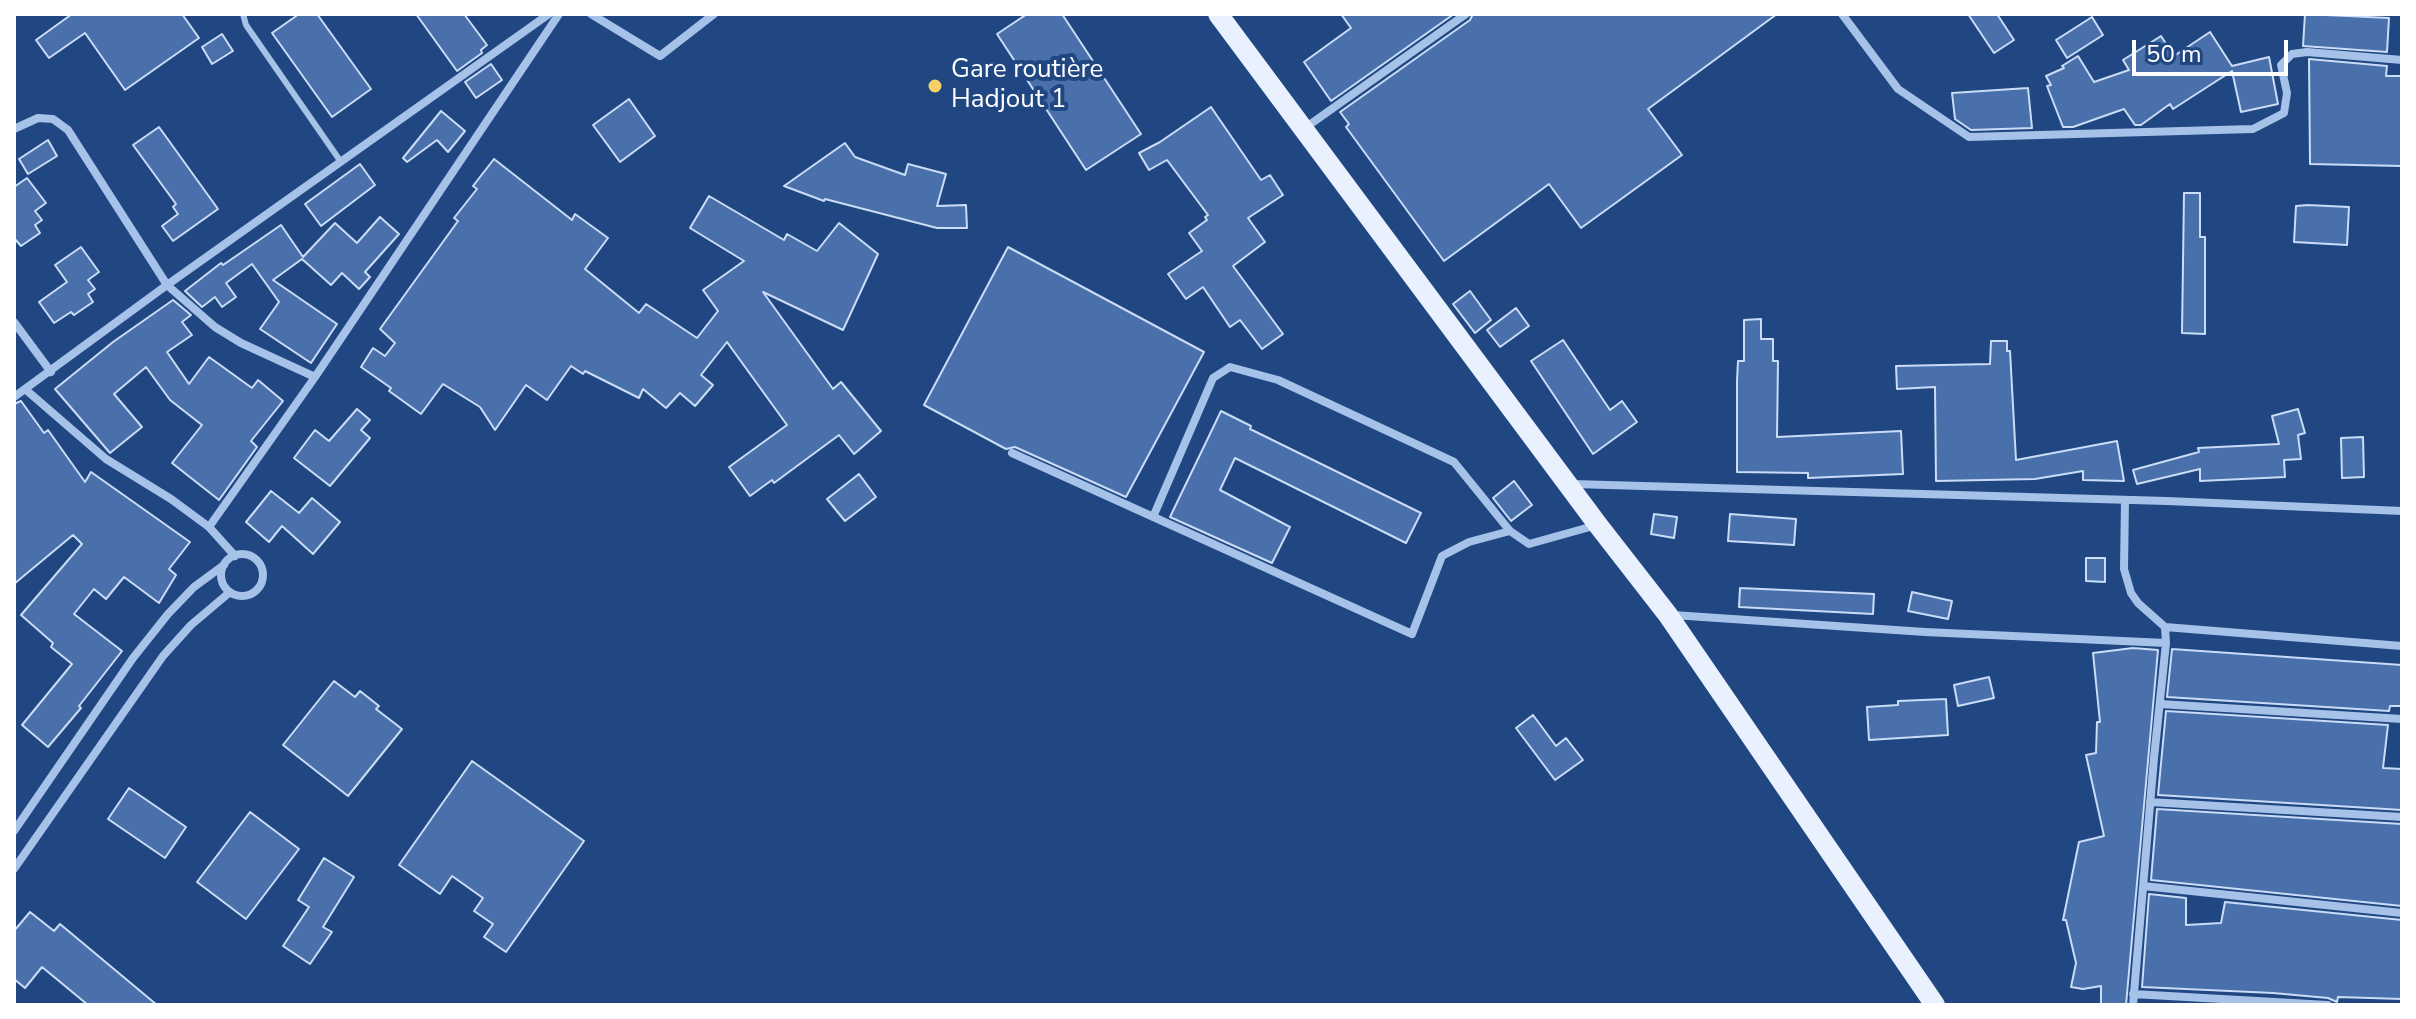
<!DOCTYPE html>
<html>
<head>
<meta charset="utf-8">
<style>
	body { margin:0 }
	#map { position:relative; width:2416px; height:1019px; overflow:hidden; background:#204781; font-family:"Nunito Sans",sans-serif }
	canvas { display:block }
	.frame { position:absolute; inset:0; border:16px solid #fff; pointer-events:none }
	.scale { position:absolute; left:2132px; top:40px; width:156px; height:36px; box-sizing:border-box; border:4px solid #fff; border-top:0; padding-left:10px; font-size:24px; line-height:28px; white-space:nowrap; color:#fff; -webkit-text-stroke:6px #204781; paint-order:stroke }
</style>
</head>
<body>
<div id="map">
<canvas width="2416" height="1019"></canvas>
<div class="frame"></div>
<div class="scale">50 m</div>
</div>
<script>
const ctx = document.querySelector('canvas').getContext('2d');
ctx.lineJoin = 'round';
function fill(path, color) {
  ctx.fillStyle = color;
  ctx.fill(path, 'evenodd');
}
function shape(rows) {
  const path = new Path2D();
  for (const r of rows) {
    if (r.length === 3) {
      path.moveTo(r[0] + r[2], r[1]);
      path.arc(r[0], r[1], r[2], 0, 2 * Math.PI);
      continue;
    }
    path.moveTo(r[0], r[1]);
    for (let i = 2; i < r.length; i += 2) path.lineTo(r[i], r[i + 1]);
  }
  return path;
}
function strokePath(path, color, width, dash) {
  ctx.strokeStyle = color;
  ctx.lineWidth = width;
  ctx.lineCap = dash ? 'butt' : 'round';
  ctx.setLineDash(dash || []);
  ctx.stroke(path);
}
function label(font, color, halo, rows, align = 'center') {
  ctx.font = font + ' "Nunito Sans",sans-serif';
  ctx.lineWidth = 8;
  ctx.setLineDash([]);
  ctx.textBaseline = 'middle';
  ctx.strokeStyle = halo;
  ctx.fillStyle = color;
  for (const [text, x, y, turn = 0] of rows) {
    ctx.save();
    ctx.translate(x, y);
    ctx.rotate((+turn || 0) * Math.PI / 180);
    ctx.textAlign = isNaN(turn) ? turn : align;
    if (halo) ctx.strokeText(text, 0, 0);
    ctx.fillText(text, 0, 0);
    ctx.restore();
  }
}
const building = shape([
	[72,14,182,14,199,38,125,90,85,33,49,58,36,40,72,14],
	[299,14,317,14,371,89,332,117,272,33,299,14],
	[416,14,464,14,487,45,481,50,482,53,457,71,416,14],
	[1027,14,1062,14,1141,134,1086,170,997,34,1027,14],
	[1341,14,1454,14,1331,101,1304,62,1351,28,1341,14],
	[1473,14,1777,14,1648,109,1682,155,1581,228,1549,184,1444,261,1346,127,1349,124,1340,112,1470,20,1473,14],
	[1968,14,1997,14,2014,40,1994,53,1968,14],
	[2305,14,2389,18,2387,52,2303,46,2305,14],
	[2092,17,2103,35,2067,58,2056,40,2092,17],
	[2210,32,2232,66,2269,57,2278,104,2241,112,2232,71,2173,109,2170,104,2141,125,2135,125,2124,109,2073,127,2063,127,2047,86,2051,85,2046,76,2064,68,2062,66,2078,56,2094,82,2129,70,2123,60,2161,36,2174,56,2210,32],
	[222,34,233,51,212,64,202,47,222,34],
	[2309,59,2387,66,2386,76,2402,76,2402,166,2310,164,2309,59],
	[491,64,502,80,476,98,465,82,491,64],
	[2028,88,2032,128,1971,130,1955,119,1952,93,2028,88],
	[629,99,655,136,620,162,593,125,629,99],
	[1211,107,1261,180,1270,175,1283,195,1248,218,1265,242,1233,266,1283,334,1262,349,1240,320,1230,327,1203,287,1186,299,1168,274,1202,251,1189,233,1207,220,1205,217,1208,215,1167,160,1149,170,1139,153,1160,142,1211,107],
	[441,111,465,131,448,152,437,140,407,162,403,158,441,111],
	[159,127,218,209,173,241,162,226,178,214,173,207,176,204,133,145,159,127],
	[48,140,57,156,28,174,19,159,48,140],
	[845,143,855,157,905,175,908,164,946,174,937,206,966,205,967,228,937,228,825,199,824,201,784,186,845,143],
	[494,159,572,220,575,214,608,238,585,269,639,313,646,304,697,338,718,311,703,290,744,261,690,228,709,196,784,240,787,234,817,251,839,223,878,254,843,330,763,292,833,389,841,382,881,431,854,454,839,435,774,483,772,480,750,496,729,467,787,425,727,342,701,375,713,385,695,406,680,393,666,408,643,389,639,398,585,371,583,374,571,366,547,400,526,385,495,430,480,407,443,384,421,414,389,391,391,388,361,367,373,348,385,356,395,343,380,329,458,221,454,218,477,189,473,186,494,159],
	[360,164,375,185,321,226,305,204,360,164],
	[27,178,46,203,35,211,42,220,35,225,40,233,21,246,14,238,14,187,27,178],
	[2184,193,2200,193,2200,237,2205,237,2205,334,2182,333,2184,193],
	[2308,205,2349,207,2347,245,2294,242,2296,206,2308,205],
	[380,217,399,234,365,272,370,277,359,289,342,273,331,285,302,259,273,280,337,324,311,363,260,329,279,302,252,264,226,283,236,297,222,307,215,297,202,307,185,291,221,263,223,265,281,225,303,257,335,223,357,243,380,217],
	[81,247,99,272,88,280,95,289,88,294,93,302,74,315,71,312,54,323,39,302,67,282,55,265,81,247],
	[1008,247,1204,352,1126,497,1015,447,1006,449,924,405,1008,247],
	[1470,291,1491,320,1475,333,1453,304,1470,291],
	[173,300,191,315,182,322,192,335,167,352,189,384,209,357,252,388,258,380,283,401,251,441,257,447,219,500,172,463,202,425,170,400,146,367,114,394,142,427,110,453,55,389,113,342,173,300],
	[1516,308,1529,326,1500,347,1487,330,1516,308],
	[1761,319,1761,339,1773,339,1773,361,1778,361,1777,437,1901,431,1903,474,1808,478,1808,473,1737,472,1737,381,1738,361,1744,361,1744,320,1761,319],
	[1563,340,1610,410,1622,401,1637,422,1593,454,1531,361,1563,340],
	[1991,341,2007,341,2007,351,2010,351,2016,460,2117,441,2124,481,2083,480,2083,471,2035,479,1936,481,1935,387,1897,389,1896,366,1990,364,1991,341],
	[21,401,44,433,48,430,85,482,91,472,190,542,169,569,176,575,159,603,124,577,106,599,94,589,74,614,122,651,79,706,81,708,48,747,22,725,72,664,51,647,53,643,21,615,82,544,73,535,14,584,14,404,21,401],
	[357,409,370,420,361,430,370,438,330,486,294,458,315,430,329,441,357,409],
	[2298,409,2305,433,2298,435,2301,459,2284,460,2285,477,2200,481,2200,469,2137,484,2133,470,2199,452,2198,448,2279,444,2272,416,2298,409],
	[1221,411,1251,426,1250,429,1421,513,1406,543,1235,458,1220,490,1290,527,1272,563,1170,517,1221,411],
	[2363,437,2364,477,2342,478,2341,438,2363,437],
	[859,474,876,497,845,521,827,499,859,474],
	[1514,481,1532,505,1511,521,1493,498,1514,481],
	[271,491,299,513,312,498,340,522,313,554,282,526,269,542,246,522,271,491],
	[1654,514,1677,517,1674,538,1651,534,1654,514],
	[1730,514,1796,519,1794,545,1728,541,1730,514],
	[2086,558,2105,558,2105,582,2086,581,2086,558],
	[1740,588,1874,594,1873,614,1739,607,1740,588],
	[1912,592,1952,601,1948,619,1908,611,1912,592],
	[2133,648,2158,650,2126,1005,2101,1005,2101,986,2083,989,2071,987,2076,963,2066,920,2063,920,2079,842,2104,836,2086,755,2096,753,2097,722,2100,722,2093,653,2133,648],
	[2172,649,2402,665,2402,706,2390,706,2389,711,2167,697,2172,649],
	[1989,677,1994,698,1958,706,1954,685,1989,677],
	[334,681,355,697,360,691,379,706,376,709,402,729,348,796,283,745,334,681],
	[1946,699,1948,735,1869,740,1867,707,1898,705,1898,701,1946,699],
	[2166,711,2388,725,2383,768,2402,769,2402,810,2158,795,2166,711],
	[1533,715,1556,746,1566,738,1583,760,1555,780,1516,728,1533,715],
	[472,761,584,841,506,952,484,937,493,924,474,911,483,898,452,876,440,894,399,865,472,761],
	[129,788,186,827,165,858,108,819,129,788],
	[2157,809,2402,824,2402,906,2151,880,2157,809],
	[250,812,299,849,246,919,197,882,250,812],
	[324,858,354,877,323,927,332,932,310,964,283,946,309,907,298,900,324,858],
	[2149,894,2186,898,2186,925,2221,923,2225,902,2402,920,2402,999,2338,997,2337,1002,2328,998,2273,993,2142,987,2149,894],
	[30,912,54,931,60,924,157,1005,88,1005,42,967,25,988,14,979,14,931,30,912]
]);
const service = shape([
	[243,14,246,25,341,162]
]);
const minor = shape([
	[591,14,660,56,714,14],
	[1842,14,1898,89,1969,137,2253,129,2284,113,2287,93,2281,65,2292,54,2307,52,2402,60],
	[14,129,38,118,53,119,68,130,167,285,215,327,241,343,315,377],
	[1302,130,1466,14],
	[14,322,51,372],
	[25,389,106,459,171,499,209,527,235,556],
	[14,397,167,285,549,14],
	[1012,453,1412,634,1442,556,1469,542,1510,531],
	[1573,484,2167,501,2402,511],
	[2125,500,2124,569,2131,593,2138,603,2165,627,2166,643,2154,758,2133,1005],
	[1153,517,1213,378,1230,367,1278,380,1454,462,1510,531,1529,544,1597,525],
	[209,527,315,377,559,14],
	[242,575,21],
	[1673,615,1925,632,2166,643],
	[2165,627,2402,646],
	[2160,704,2402,719],
	[2150,802,2402,817],
	[14,831,133,658,168,614,194,587,224,565],
	[14,869,163,656,191,625,230,592],
	[2143,886,2402,913],
	[2133,994,2328,1005]
]);
const primary = shape([
	[1218,14,1598,525,1668,615,1935,1005]
]);
const markers = [
	[935,86,8,"#f5d167"]
];
const poiNames = [
	["Gare routière",951,71],
	["Hadjout 1",951,101]
];
fill(building, '#4970ab');
strokePath(building, '#cadcf6', 2);
strokePath(service, '#a6c2e8', 6);
strokePath(minor, '#a6c2e8', 8);
strokePath(primary, '#e9f0fe', 20);
for (const [x, y, r, color] of markers) {
  const dot = new Path2D();
  dot.arc(x, y, r, 0, 2 * Math.PI);
  ctx.fillStyle = color;
  ctx.fill(dot);
  strokePath(dot, '#204781', 3);
}
label('26px', '#fff', '#204781', poiNames, 'left');
</script>
</body>
</html>
